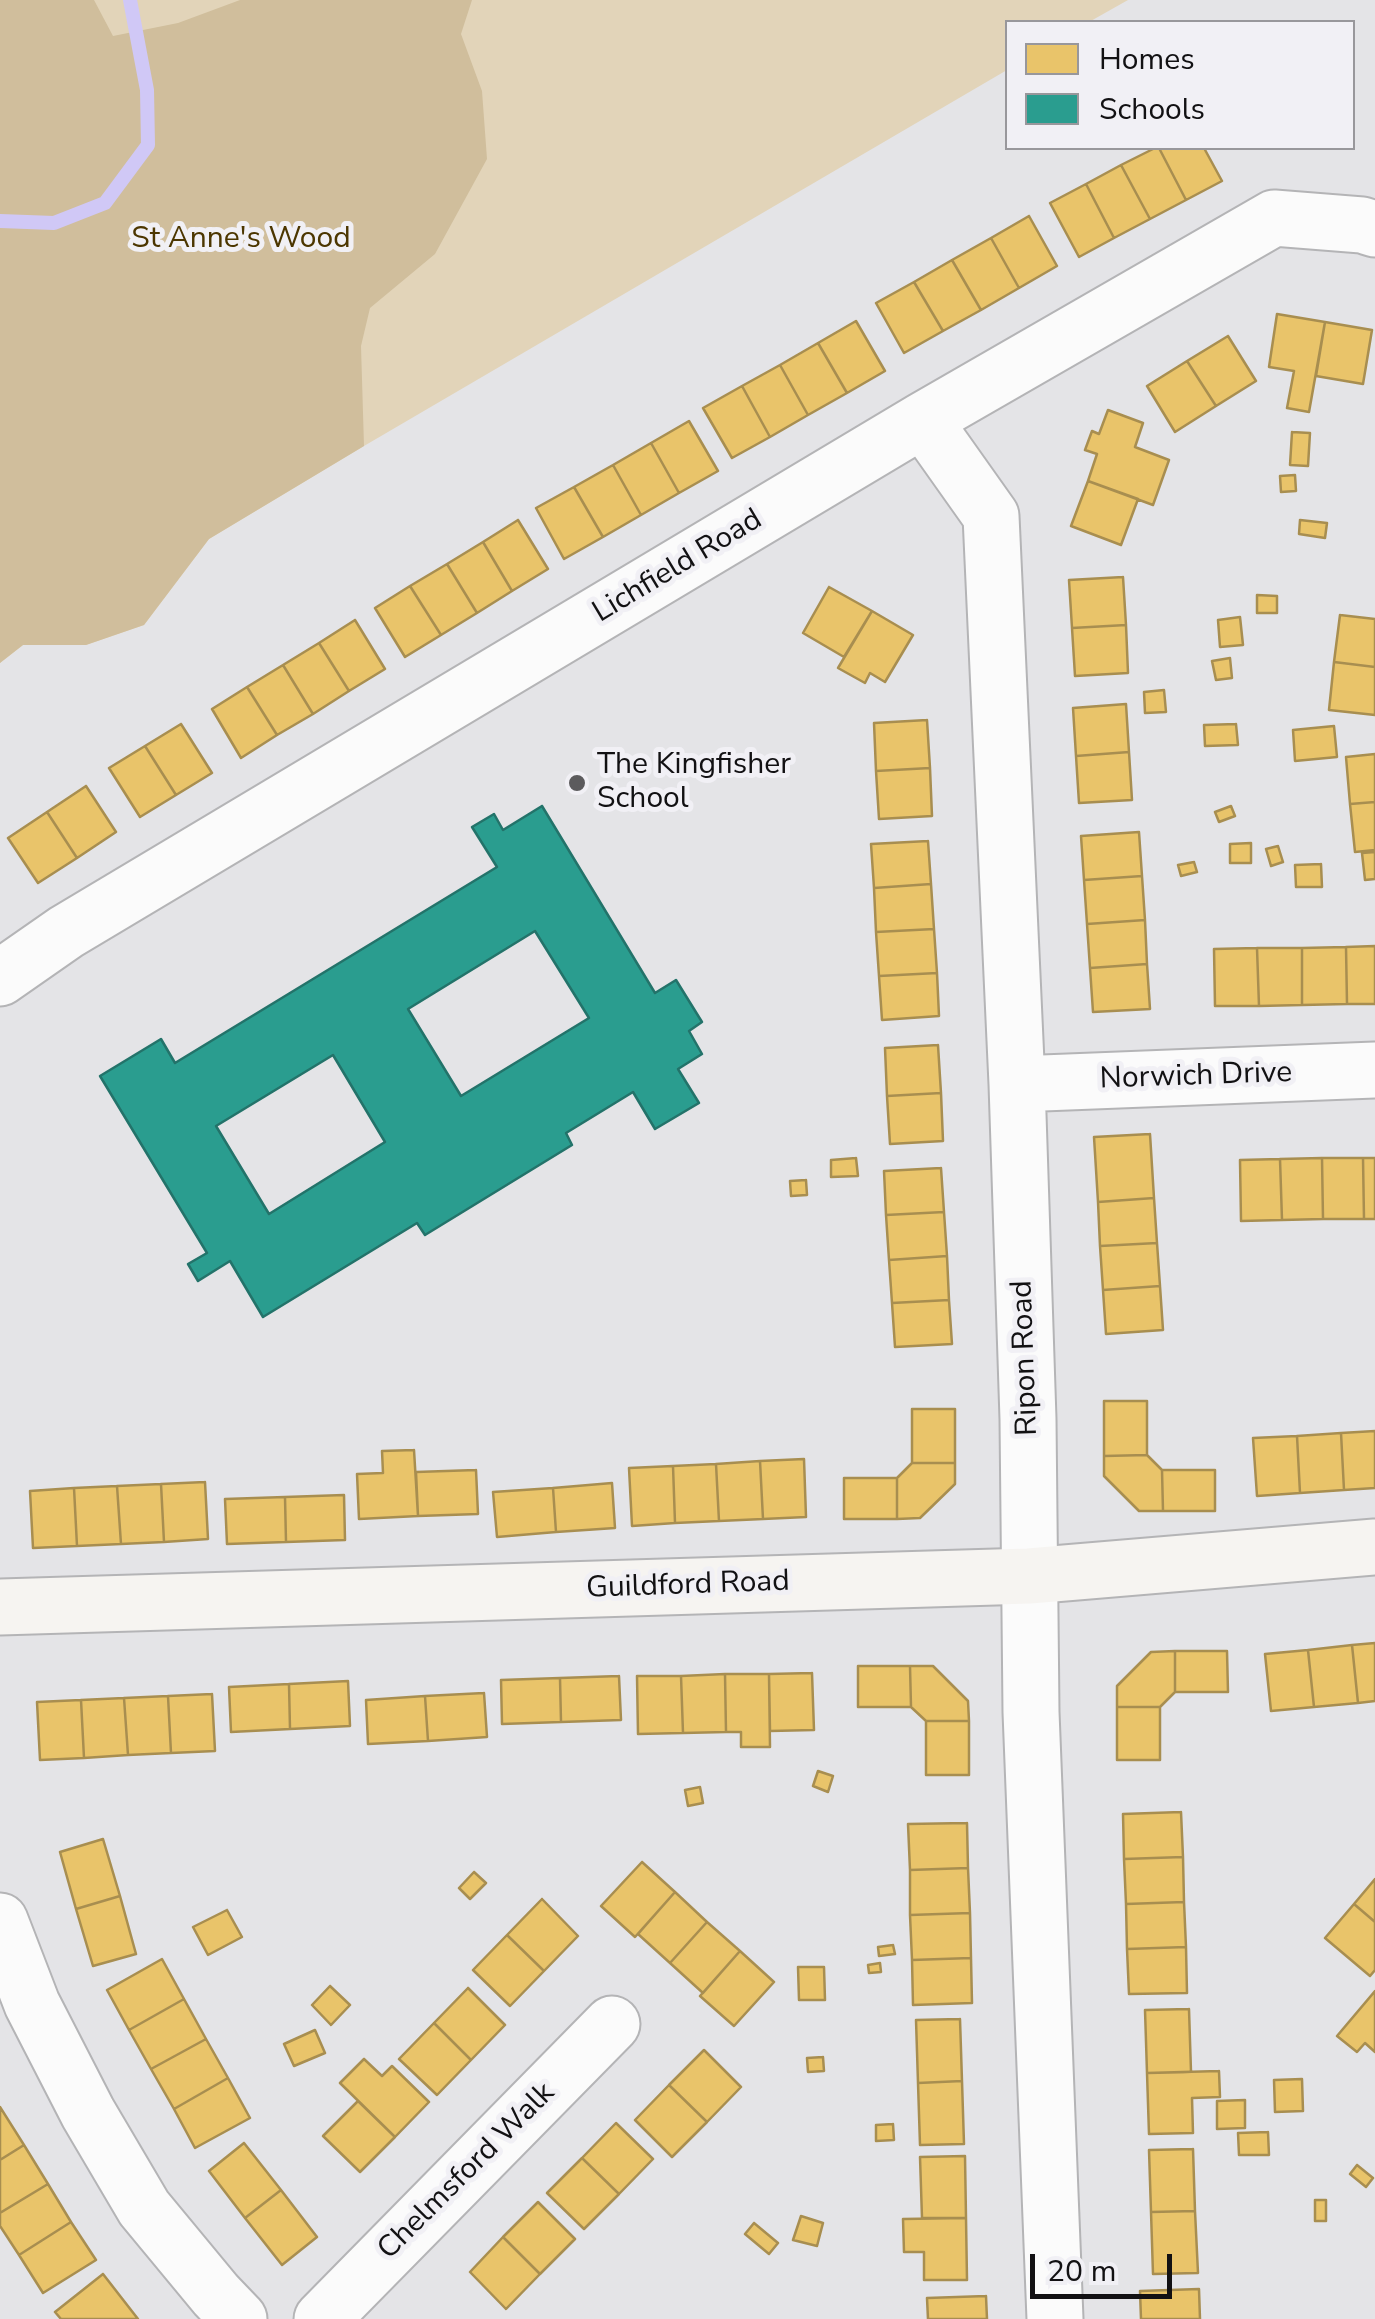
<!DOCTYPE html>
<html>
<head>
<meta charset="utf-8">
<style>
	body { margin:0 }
	#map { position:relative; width:1375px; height:2319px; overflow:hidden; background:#e4e4e7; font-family:"Nunito Sans",sans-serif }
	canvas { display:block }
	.legend { position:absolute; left:1005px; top:20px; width:350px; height:130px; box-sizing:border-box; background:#f1f0f5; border:2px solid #98979b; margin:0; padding:12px 18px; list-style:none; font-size:30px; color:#121113 }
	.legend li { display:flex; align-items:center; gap:20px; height:50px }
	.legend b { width:50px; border:2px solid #98979b }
	.scale { position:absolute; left:1030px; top:2254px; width:142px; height:45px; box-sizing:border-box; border:5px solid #121113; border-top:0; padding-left:12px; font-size:30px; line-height:35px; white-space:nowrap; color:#121113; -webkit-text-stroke:8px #f1f0f5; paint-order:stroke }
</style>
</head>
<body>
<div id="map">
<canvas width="1375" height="2319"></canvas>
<ul class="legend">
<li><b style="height:28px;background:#e9c46a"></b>Homes</li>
<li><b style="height:28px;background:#2a9d8f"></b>Schools</li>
</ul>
<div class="scale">20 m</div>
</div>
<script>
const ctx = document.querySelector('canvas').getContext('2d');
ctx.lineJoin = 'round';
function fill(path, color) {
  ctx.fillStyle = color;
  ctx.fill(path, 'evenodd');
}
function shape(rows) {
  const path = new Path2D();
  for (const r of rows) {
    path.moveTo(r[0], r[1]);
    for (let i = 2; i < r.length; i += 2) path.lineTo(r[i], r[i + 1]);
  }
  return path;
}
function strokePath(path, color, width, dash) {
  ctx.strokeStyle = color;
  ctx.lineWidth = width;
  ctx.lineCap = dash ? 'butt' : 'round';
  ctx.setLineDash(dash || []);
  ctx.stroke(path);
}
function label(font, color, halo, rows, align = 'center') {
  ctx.font = font + ' "Nunito Sans",sans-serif';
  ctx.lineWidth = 10;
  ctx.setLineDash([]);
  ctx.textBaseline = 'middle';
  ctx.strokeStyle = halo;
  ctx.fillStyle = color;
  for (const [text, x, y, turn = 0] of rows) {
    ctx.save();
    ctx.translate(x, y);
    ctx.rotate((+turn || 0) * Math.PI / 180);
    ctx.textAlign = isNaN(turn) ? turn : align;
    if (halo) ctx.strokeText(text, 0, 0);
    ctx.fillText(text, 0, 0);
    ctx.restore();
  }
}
const green = shape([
	[0,0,1128,0,1089,22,1008,22,1007,70,364,446,209,539,144,625,86,645,23,645,0,663]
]);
const forest = shape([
	[0,0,94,0,113,36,178,23,240,0,472,0,461,34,482,91,487,159,435,254,370,308,361,346,364,446,209,539,144,625,86,645,23,645,0,663]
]);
const homes = shape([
	[1155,148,1159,148,1186,200,1150,219,1121,165,1155,148],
	[1159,148,1204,148,1222,181,1186,200,1159,148],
	[1121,165,1150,219,1114,238,1086,184,1121,165],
	[1086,184,1114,238,1079,257,1050,203,1086,184],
	[1029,216,1057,266,1019,288,991,238,1029,216],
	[991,238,1019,288,981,310,952,260,991,238],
	[952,260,981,310,943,331,914,282,952,260],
	[914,282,943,331,904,353,876,303,914,282],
	[1277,314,1325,322,1309,412,1287,408,1294,371,1269,367,1277,314],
	[856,321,885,371,847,393,818,343,856,321],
	[1325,322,1372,330,1363,384,1316,376,1325,322],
	[1228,336,1256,381,1216,406,1187,361,1228,336],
	[818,343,847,393,808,415,780,365,818,343],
	[1187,361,1216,406,1175,432,1147,386,1187,361],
	[780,365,808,415,770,437,742,386,780,365],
	[742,386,770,437,732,458,703,408,742,386],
	[1108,410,1143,423,1135,447,1169,460,1153,505,1088,481,1097,454,1085,450,1092,431,1099,434,1108,410],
	[689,421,718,471,679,493,651,443,689,421],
	[1292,432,1310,433,1308,466,1290,465,1292,432],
	[651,443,679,493,641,515,613,465,651,443],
	[613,465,641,515,603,537,574,487,613,465],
	[1295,475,1296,491,1281,492,1280,476,1295,475],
	[1088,481,1138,499,1121,545,1071,526,1088,481],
	[574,487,603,537,564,559,536,508,574,487],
	[518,520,548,569,512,591,483,542,518,520],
	[1300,520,1327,523,1325,538,1299,534,1300,520],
	[483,542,512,591,477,613,447,564,483,542],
	[447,564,477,613,441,635,410,586,447,564],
	[1123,577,1126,625,1072,628,1069,580,1123,577],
	[410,586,441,635,405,657,375,608,410,586],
	[829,587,872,611,844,657,803,633,829,587],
	[1257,595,1277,596,1277,613,1257,613,1257,595],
	[872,611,913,635,885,682,870,673,865,683,838,668,872,611],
	[1340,615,1375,619,1375,667,1334,662,1340,615],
	[1240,617,1243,645,1220,647,1218,620,1240,617],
	[355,620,385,669,349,691,319,643,355,620],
	[1126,625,1128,673,1075,676,1072,628,1126,625],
	[319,643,349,691,313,714,283,665,319,643],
	[1230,658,1232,678,1216,680,1212,661,1230,658],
	[1334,662,1375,667,1375,715,1329,710,1334,662],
	[283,665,313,714,277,735,247,687,283,665],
	[247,687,277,735,241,758,212,709,247,687],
	[1164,690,1166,712,1145,713,1144,692,1164,690],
	[1126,704,1129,752,1076,756,1073,708,1126,704],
	[927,720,930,768,876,771,874,723,927,720],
	[181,724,212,773,176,795,145,746,181,724],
	[1236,724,1238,745,1205,746,1204,725,1236,724],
	[1334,726,1337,757,1295,761,1293,730,1334,726],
	[145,746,176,795,140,817,109,768,145,746],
	[1129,752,1132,800,1079,803,1076,756,1129,752],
	[1375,754,1375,802,1350,804,1346,757,1375,754],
	[930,768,932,816,879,819,876,771,930,768],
	[86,786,116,832,77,858,47,812,86,786],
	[1375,802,1375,850,1355,852,1350,804,1375,802],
	[1231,806,1235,816,1219,822,1215,812,1231,806],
	[47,812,77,858,38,883,8,838,47,812],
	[1139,832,1142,876,1084,880,1081,836,1139,832],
	[928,841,931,884,874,888,871,844,928,841],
	[1251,843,1251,863,1230,863,1230,844,1251,843],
	[1278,846,1283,862,1271,866,1266,849,1278,846],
	[1375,852,1375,879,1365,880,1362,853,1375,852],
	[1194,862,1197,872,1181,876,1178,865,1194,862],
	[1321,864,1322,887,1296,887,1295,865,1321,864],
	[1142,876,1145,920,1087,924,1084,880,1142,876],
	[931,884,934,929,876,932,874,888,931,884],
	[1145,920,1147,964,1090,968,1087,924,1145,920],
	[934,929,937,973,879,976,876,932,934,929],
	[1375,946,1375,1004,1347,1004,1346,947,1375,946],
	[1346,947,1347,1004,1302,1005,1302,948,1346,947],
	[1257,948,1259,1006,1215,1006,1214,949,1257,948],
	[1257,948,1302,948,1302,1005,1259,1006,1257,948],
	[1147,964,1150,1009,1093,1012,1090,968,1147,964],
	[937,973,939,1016,882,1020,879,976,937,973],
	[938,1045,941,1093,887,1096,885,1048,938,1045],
	[941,1093,943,1141,890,1144,887,1096,941,1093],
	[1150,1134,1154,1198,1098,1202,1094,1137,1150,1134],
	[856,1158,858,1176,831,1177,831,1160,856,1158],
	[1322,1158,1363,1158,1364,1219,1323,1219,1322,1158],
	[1322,1158,1323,1219,1282,1220,1280,1159,1322,1158],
	[1363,1158,1375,1158,1375,1219,1364,1219,1363,1158],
	[1280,1159,1282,1220,1241,1221,1240,1160,1280,1159],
	[941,1168,944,1212,886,1215,884,1171,941,1168],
	[806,1180,807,1195,791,1196,790,1181,806,1180],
	[1154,1198,1157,1243,1100,1246,1098,1202,1154,1198],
	[944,1212,947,1256,889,1260,886,1215,944,1212],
	[1157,1243,1160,1286,1103,1290,1100,1246,1157,1243],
	[947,1256,949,1300,892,1303,889,1260,947,1256],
	[1160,1286,1163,1330,1106,1334,1103,1290,1160,1286],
	[949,1300,952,1344,895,1347,892,1303,949,1300],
	[1104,1401,1147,1401,1147,1455,1104,1456,1104,1401],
	[912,1409,955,1409,955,1463,912,1463,912,1409],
	[1375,1431,1375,1488,1344,1490,1341,1433,1375,1431],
	[1341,1433,1344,1490,1300,1493,1297,1436,1341,1433],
	[1297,1436,1300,1493,1257,1496,1253,1438,1297,1436],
	[414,1450,418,1516,359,1519,357,1474,383,1473,382,1451,414,1450],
	[1147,1455,1162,1470,1163,1511,1139,1511,1104,1476,1104,1456,1147,1455],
	[804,1459,806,1517,763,1519,760,1461,804,1459],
	[760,1461,763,1519,719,1521,716,1464,760,1461],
	[912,1463,955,1463,955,1484,920,1518,897,1519,897,1478,912,1463],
	[716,1464,719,1521,675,1523,673,1466,716,1464],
	[673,1466,675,1523,632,1526,629,1468,673,1466],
	[476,1470,478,1514,418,1516,416,1472,476,1470],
	[1162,1470,1215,1470,1215,1511,1163,1511,1162,1470],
	[844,1478,897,1478,897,1519,844,1519,844,1478],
	[205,1482,208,1539,164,1542,161,1484,205,1482],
	[612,1483,615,1528,556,1532,553,1488,612,1483],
	[161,1484,164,1542,121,1544,117,1486,161,1484],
	[117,1486,121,1544,77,1546,74,1488,117,1486],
	[74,1488,77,1546,33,1548,30,1491,74,1488],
	[553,1488,556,1532,497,1537,493,1492,553,1488],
	[344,1495,345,1540,286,1542,285,1497,344,1495],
	[285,1497,286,1542,227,1544,225,1499,285,1497],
	[1375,1643,1375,1701,1358,1703,1352,1645,1375,1643],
	[1352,1645,1358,1703,1314,1707,1308,1650,1352,1645],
	[1308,1650,1314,1707,1271,1711,1265,1654,1308,1650],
	[1175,1651,1175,1692,1160,1707,1117,1707,1117,1686,1151,1652,1175,1651],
	[1175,1651,1227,1651,1228,1692,1175,1692,1175,1651],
	[858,1666,910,1666,911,1707,858,1707,858,1666],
	[910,1666,933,1666,968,1701,969,1721,926,1721,911,1707,910,1666],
	[812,1673,814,1730,770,1731,769,1674,812,1673],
	[725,1674,769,1674,770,1747,741,1747,741,1732,726,1732,725,1674],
	[725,1674,726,1732,683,1733,681,1676,725,1674],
	[619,1676,621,1720,561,1722,560,1678,619,1676],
	[637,1676,681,1676,683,1733,638,1734,637,1676],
	[560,1678,561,1722,502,1724,501,1680,560,1678],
	[348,1681,350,1726,290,1729,289,1684,348,1681],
	[289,1684,290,1729,231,1732,229,1687,289,1684],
	[484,1693,487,1737,428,1741,425,1696,484,1693],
	[212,1694,215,1751,171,1753,168,1696,212,1694],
	[168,1696,171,1753,128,1755,124,1698,168,1696],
	[425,1696,428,1741,368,1744,366,1700,425,1696],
	[124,1698,128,1755,84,1758,81,1700,124,1698],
	[81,1700,84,1758,40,1760,37,1702,81,1700],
	[1117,1707,1160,1707,1160,1760,1117,1760,1117,1707],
	[926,1721,969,1721,969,1775,926,1775,926,1721],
	[818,1771,833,1776,828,1792,813,1786,818,1771],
	[700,1787,703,1803,688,1806,685,1790,700,1787],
	[1181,1812,1183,1857,1124,1859,1123,1814,1181,1812],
	[967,1823,968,1868,910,1870,908,1824,967,1823],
	[103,1839,120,1896,76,1909,60,1852,103,1839],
	[1183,1857,1184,1902,1126,1904,1124,1859,1183,1857],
	[642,1862,675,1892,635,1937,601,1906,642,1862],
	[968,1868,970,1913,910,1915,910,1870,968,1868],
	[474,1872,486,1883,470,1899,459,1888,474,1872],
	[1375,1879,1375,1922,1354,1904,1375,1879],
	[675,1892,707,1922,670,1963,638,1934,675,1892],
	[120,1896,136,1954,93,1966,76,1909,120,1896],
	[542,1899,578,1936,544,1971,507,1935,542,1899],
	[1184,1902,1186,1947,1127,1949,1126,1904,1184,1902],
	[1354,1904,1375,1922,1375,1970,1370,1976,1325,1938,1354,1904],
	[227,1910,242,1937,208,1955,193,1927,227,1910],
	[970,1913,971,1958,912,1960,910,1915,970,1913],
	[707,1922,740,1951,703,1993,670,1963,707,1922],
	[507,1935,544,1971,510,2006,473,1970,507,1935],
	[893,1945,895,1954,879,1956,878,1947,893,1945],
	[1186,1947,1187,1993,1129,1994,1127,1949,1186,1947],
	[740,1951,774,1982,734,2026,700,1996,740,1951],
	[971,1958,972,2003,913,2005,912,1960,971,1958],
	[162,1959,184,1999,129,2030,107,1990,162,1959],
	[880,1963,881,1972,869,1973,868,1965,880,1963],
	[798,1967,824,1967,825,2000,799,2000,798,1967],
	[330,1986,350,2005,331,2025,312,2005,330,1986],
	[468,1988,505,2025,471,2060,434,2023,468,1988],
	[1375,1991,1375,2052,1365,2043,1357,2052,1337,2036,1375,1991],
	[184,1999,206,2039,151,2069,129,2030,184,1999],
	[1189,2009,1191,2072,1147,2073,1145,2010,1189,2009],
	[960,2019,962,2081,918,2083,916,2020,960,2019],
	[434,2023,471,2060,437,2095,399,2059,434,2023],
	[315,2030,325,2053,294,2066,284,2044,315,2030],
	[206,2039,228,2078,174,2109,151,2069,206,2039],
	[704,2050,741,2087,707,2122,669,2085,704,2050],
	[823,2057,824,2071,808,2072,807,2058,823,2057],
	[364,2059,382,2076,392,2066,429,2102,395,2137,340,2083,364,2059],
	[1219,2071,1220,2097,1192,2098,1193,2133,1149,2134,1147,2073,1219,2071],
	[228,2078,250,2118,195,2148,174,2109,228,2078],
	[1302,2079,1303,2111,1275,2112,1274,2080,1302,2079],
	[962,2081,964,2144,920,2145,918,2083,962,2081],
	[669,2085,707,2122,672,2157,635,2120,669,2085],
	[1245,2100,1245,2128,1217,2129,1217,2101,1245,2100],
	[358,2101,395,2137,360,2172,323,2136,358,2101],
	[0,2107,24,2145,0,2160,0,2107],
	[616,2123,653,2159,619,2194,582,2158,616,2123],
	[893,2124,894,2140,876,2141,876,2125,893,2124],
	[1268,2132,1269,2155,1239,2155,1238,2133,1268,2132],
	[244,2143,281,2190,245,2218,209,2171,244,2143],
	[24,2145,48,2184,0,2213,0,2160,24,2145],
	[1193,2149,1195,2211,1151,2212,1149,2150,1193,2149],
	[965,2156,966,2218,922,2218,920,2157,965,2156],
	[582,2158,619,2194,584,2229,547,2193,582,2158],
	[1357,2165,1373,2178,1366,2187,1350,2174,1357,2165],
	[48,2184,71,2222,19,2255,0,2226,0,2213,48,2184],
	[281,2190,317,2237,282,2265,245,2218,281,2190],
	[1315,2200,1326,2200,1326,2221,1315,2221,1315,2200],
	[538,2202,575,2239,540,2274,503,2237,538,2202],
	[1195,2211,1198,2273,1153,2274,1151,2212,1195,2211],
	[801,2216,823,2223,817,2246,793,2240,801,2216],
	[966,2218,967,2280,924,2280,924,2252,904,2252,903,2219,966,2218],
	[71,2222,96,2260,43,2293,19,2255,71,2222],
	[754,2223,778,2243,769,2254,745,2234,754,2223],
	[503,2237,540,2274,506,2309,470,2272,503,2237],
	[103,2274,138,2319,61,2319,55,2312,103,2274],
	[1199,2289,1200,2319,1141,2319,1140,2291,1199,2289],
	[986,2296,987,2319,928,2319,927,2298,986,2296]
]);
const schools = shape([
	[542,806,655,993,676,980,702,1022,689,1031,702,1054,678,1069,699,1103,655,1129,633,1092,566,1133,572,1145,425,1235,417,1223,263,1317,230,1261,198,1281,188,1264,207,1253,100,1076,161,1039,175,1063,497,867,472,827,494,814,503,830,542,806],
	[535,931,589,1018,461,1096,408,1009,535,931],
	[333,1055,385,1142,269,1214,216,1126,333,1055]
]);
const stream = shape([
	[0,221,54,223,105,203,148,145,147,90,130,0]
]);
const street = shape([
	[923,420,991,516,1017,1084,1028,1419,1031,1712,1055,2319],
	[0,978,66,932,923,420,1274,218,1362,225,1375,229],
	[1017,1084,1375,1070],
	[0,1921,32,2004,88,2113,144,2208,216,2295,239,2319],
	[322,2319,612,2024]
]);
const secondary = shape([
	[0,1607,1029,1576,1375,1547]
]);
const markers = [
	[577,783,10,"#5c5b5d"]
];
const parkNames = [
	["St Anne's Wood",241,240]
];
const streetNames = [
	["Lichfield Road",678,567,-31],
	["Norwich Drive",1196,1077,-2],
	["Ripon Road",1026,1358,-92],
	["Guildford Road",688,1586,-2],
	["Chelmsford Walk",467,2172,-45]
];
const poiNames = [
	["The Kingfisher",597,766],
	["School",597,800]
];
fill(green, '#e2d4b9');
fill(forest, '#d0be9c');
fill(homes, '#e9c46a');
strokePath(homes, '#a88e50', 2.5);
fill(schools, '#2a9d8f');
strokePath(schools, '#23736a', 2.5);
strokePath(stream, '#d0c8f6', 14);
strokePath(street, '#b4b4b6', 59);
strokePath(secondary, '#b4b4b6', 59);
strokePath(street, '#fbfbfb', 55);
strokePath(secondary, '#f6f4f1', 55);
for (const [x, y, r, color] of markers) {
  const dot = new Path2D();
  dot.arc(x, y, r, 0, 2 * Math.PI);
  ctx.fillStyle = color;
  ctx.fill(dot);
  strokePath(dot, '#f1f0f5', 4);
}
label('30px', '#4c3600', '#f1f0f5', parkNames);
label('30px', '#121113', '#f1f0f5', streetNames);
label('30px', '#121113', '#f1f0f5', poiNames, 'left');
</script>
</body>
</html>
